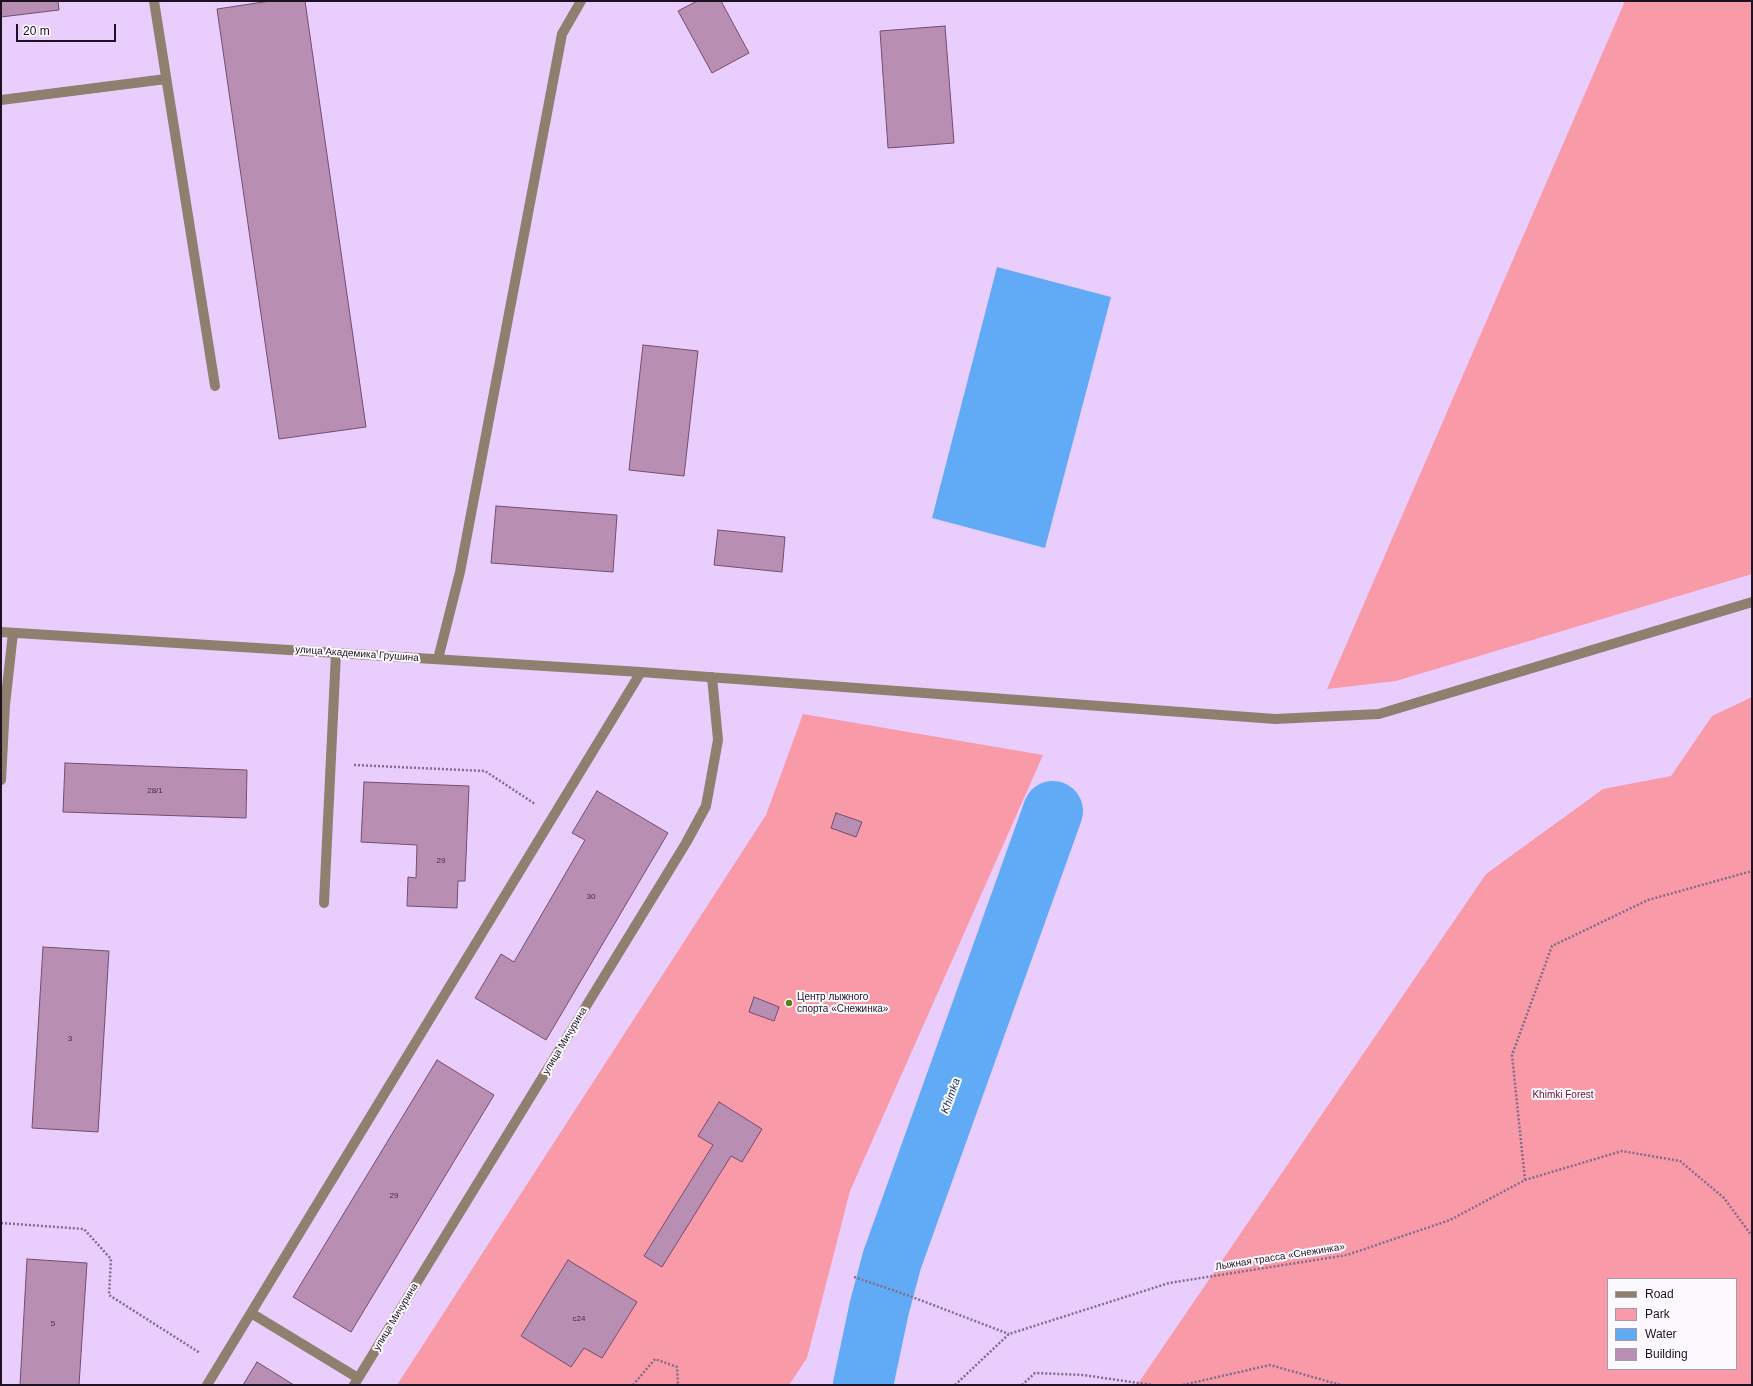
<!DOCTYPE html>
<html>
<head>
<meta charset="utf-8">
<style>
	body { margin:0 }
	#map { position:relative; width:1753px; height:1386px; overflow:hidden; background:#e9cefd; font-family:Helvetica,sans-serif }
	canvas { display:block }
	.frame { position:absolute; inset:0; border:2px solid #1c1222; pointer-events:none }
	.legend { position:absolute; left:1607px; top:1278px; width:130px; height:92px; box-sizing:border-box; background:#fdfaff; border:1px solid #a39da7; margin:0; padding:5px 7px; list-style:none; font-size:12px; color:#1c1222 }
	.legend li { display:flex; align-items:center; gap:8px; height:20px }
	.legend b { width:20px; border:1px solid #a39da7 }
	.scale { position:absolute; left:16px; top:24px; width:100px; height:18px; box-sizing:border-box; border:2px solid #1c1222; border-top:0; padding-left:5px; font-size:12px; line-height:14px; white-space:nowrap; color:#1c1222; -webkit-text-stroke:3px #fdfaff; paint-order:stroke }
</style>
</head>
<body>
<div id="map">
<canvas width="1753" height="1386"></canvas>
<div class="frame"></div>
<ul class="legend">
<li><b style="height:5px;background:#8e7f6e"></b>Road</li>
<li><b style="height:11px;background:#f89aa7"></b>Park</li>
<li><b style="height:11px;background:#61aaf6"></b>Water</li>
<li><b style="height:11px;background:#b88fb3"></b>Building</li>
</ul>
<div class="scale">20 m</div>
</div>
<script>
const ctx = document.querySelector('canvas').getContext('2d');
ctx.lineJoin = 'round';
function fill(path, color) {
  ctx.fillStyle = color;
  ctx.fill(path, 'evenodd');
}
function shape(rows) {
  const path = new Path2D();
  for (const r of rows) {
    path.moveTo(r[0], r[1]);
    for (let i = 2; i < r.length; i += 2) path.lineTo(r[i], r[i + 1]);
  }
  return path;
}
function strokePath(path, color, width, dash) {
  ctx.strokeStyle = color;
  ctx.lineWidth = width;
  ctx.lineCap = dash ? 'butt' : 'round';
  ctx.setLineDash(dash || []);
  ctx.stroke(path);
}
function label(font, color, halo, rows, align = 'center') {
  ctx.font = font + ' Helvetica,sans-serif';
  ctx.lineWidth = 4;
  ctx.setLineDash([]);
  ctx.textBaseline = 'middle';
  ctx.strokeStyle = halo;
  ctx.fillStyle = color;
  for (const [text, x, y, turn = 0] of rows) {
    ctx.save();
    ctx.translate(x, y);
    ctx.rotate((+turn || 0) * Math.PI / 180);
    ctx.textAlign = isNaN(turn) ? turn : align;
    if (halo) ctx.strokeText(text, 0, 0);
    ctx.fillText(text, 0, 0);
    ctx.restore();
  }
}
const green = shape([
	[1625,1,1752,1,1752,574,1396,681,1327,689],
	[1752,697,1752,1385,1137,1385,1486,874,1603,789,1671,776,1712,716],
	[1608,1279,1736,1279,1736,1369,1608,1369],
	[803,714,1043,755,850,1191,807,1358,789,1385,397,1385,766,815]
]);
const water = shape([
	[997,267,1111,297,1045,548,932,518]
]);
const river = shape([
	[863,1385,879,1309,892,1260,1053,811]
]);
const building = shape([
	[1,1,58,1,59,10,1,17,1,1],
	[270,1,305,1,366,427,279,439,217,9,270,1],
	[697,1,721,1,749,53,712,73,678,11,697,1],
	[945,26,954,143,888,148,880,31,945,26],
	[643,345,698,351,684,476,629,470,643,345],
	[496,506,617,515,613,572,491,563,496,506],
	[718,530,785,537,782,572,714,565,718,530],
	[65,763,247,770,246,818,63,812,65,763],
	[364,782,469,786,465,881,458,881,457,908,407,906,408,877,416,878,417,845,361,842,364,782],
	[597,791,668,833,546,1040,475,998,501,954,514,962,585,840,572,833,597,791],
	[836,813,862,822,856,837,831,828,836,813],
	[43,947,109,951,98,1132,32,1128,43,947],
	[754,997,779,1007,774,1021,749,1012,754,997],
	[437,1060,494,1095,351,1332,293,1297,437,1060],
	[719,1102,762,1129,742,1162,731,1156,662,1267,644,1256,713,1145,698,1136,719,1102],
	[27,1259,87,1263,79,1385,20,1385,27,1259],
	[568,1260,637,1302,602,1358,584,1348,571,1367,521,1336,568,1260],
	[257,1362,294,1385,243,1385,257,1362]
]);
const path = shape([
	[354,765,485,771,535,804],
	[1525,1180,1512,1055,1552,946,1648,900,1752,871],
	[1,1223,84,1229,111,1259,109,1295,200,1353],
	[854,1277,907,1295,1009,1334],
	[633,1385,655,1359,677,1367,678,1385],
	[955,1385,1009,1334,1169,1283,1347,1255,1450,1220,1525,1180,1622,1151,1680,1161,1724,1198,1752,1236],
	[1022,1385,1035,1373,1083,1375,1152,1385],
	[1183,1385,1270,1365,1341,1385]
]);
const minor = shape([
	[154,1,215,386],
	[1,100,166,79],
	[1,632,641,672,1275,719,1379,714,1752,602],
	[438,659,460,572,562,34,581,1],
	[1,780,5,705,13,633],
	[324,903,336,653],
	[251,1313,358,1378],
	[207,1385,641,672],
	[354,1385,686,843,706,806,718,740,712,677]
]);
const markers = [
	[789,1003,4,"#548312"]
];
const numberNames = [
	["28/1",155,791],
	["29",441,861],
	["30",591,897],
	["3",70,1039],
	["29",394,1196],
	["с24",579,1319],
	["5",53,1324]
];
const streetNames = [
	["улица Академика Грушина",357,654,4],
	["улица Мичурина",565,1041,-59],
	["Лыжная трасса «Снежинка»",1280,1257,-9],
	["улица Мичурина",396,1317,-59]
];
const poiNames = [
	["Центр лыжного",797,997],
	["спорта «Снежинка»",797,1009]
];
const parkNames = [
	["Khimki Forest",1563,1095]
];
const waterNames = [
	["Khimka",951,1096,-70]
];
fill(green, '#f89aa7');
fill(water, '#61aaf6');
strokePath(river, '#61aaf6', 60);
fill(building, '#b88fb3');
strokePath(building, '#734d6f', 1);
strokePath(path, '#806d8c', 2.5, [2, 2]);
strokePath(minor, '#8e7f6e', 10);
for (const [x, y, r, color] of markers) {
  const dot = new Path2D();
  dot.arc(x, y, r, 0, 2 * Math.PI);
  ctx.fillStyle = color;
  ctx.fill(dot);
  strokePath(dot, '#fdfaff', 1.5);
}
label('8px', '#433146', null, numberNames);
label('10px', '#1c1222', '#fdfaff', streetNames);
label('10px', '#1c1222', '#fdfaff', poiNames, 'left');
label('10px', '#6f0c2a', '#fdfaff', parkNames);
label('italic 11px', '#112f4d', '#fdfaff', waterNames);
</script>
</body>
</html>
